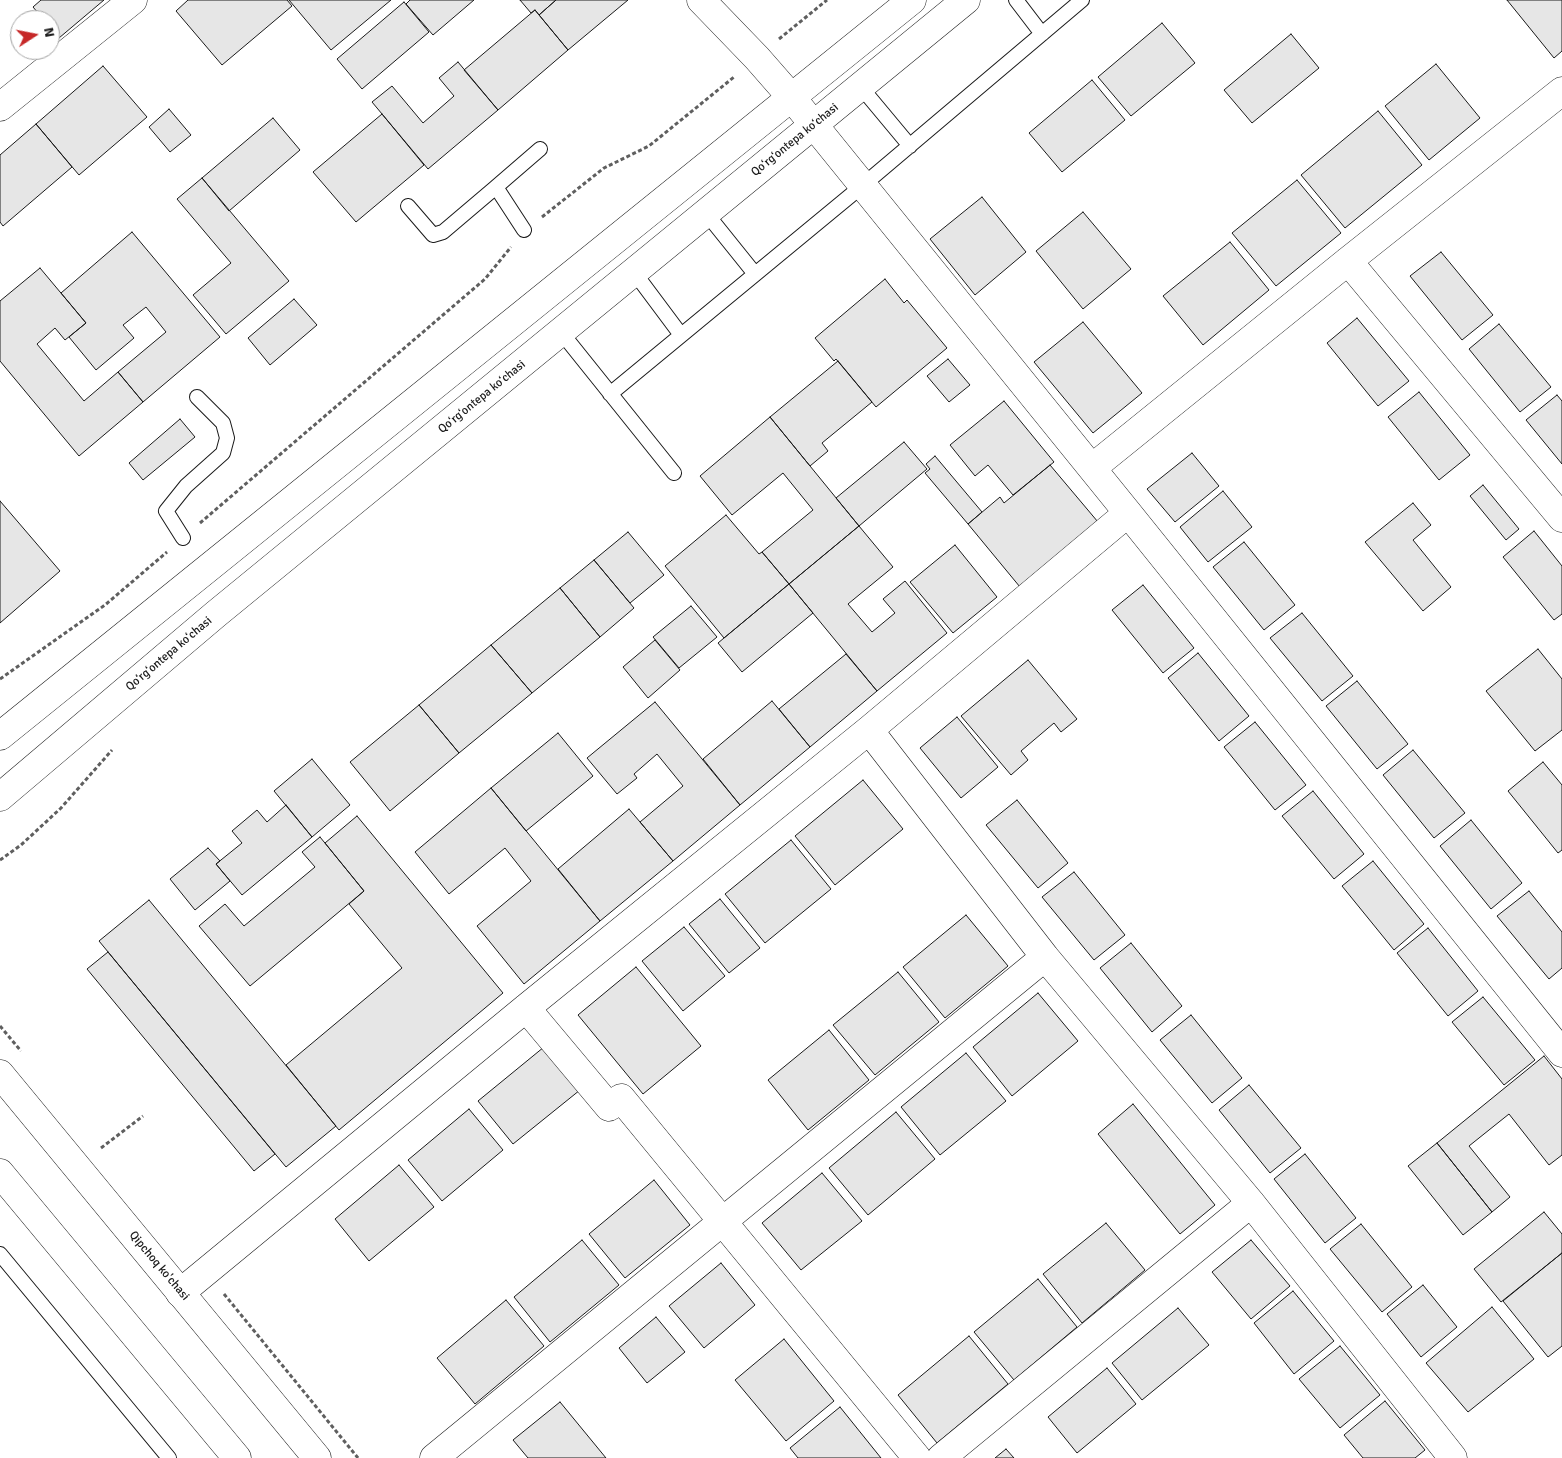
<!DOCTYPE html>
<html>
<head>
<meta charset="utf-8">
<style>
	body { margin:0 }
	#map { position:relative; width:1562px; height:1458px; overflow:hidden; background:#fff; font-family:Signika,sans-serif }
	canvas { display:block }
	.north { position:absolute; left:10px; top:10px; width:50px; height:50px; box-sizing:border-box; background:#fff; border:1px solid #a3a3a3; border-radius:50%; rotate:79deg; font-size:14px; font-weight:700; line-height:20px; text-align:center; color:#1a1a1a }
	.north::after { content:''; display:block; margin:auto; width:18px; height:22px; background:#c62828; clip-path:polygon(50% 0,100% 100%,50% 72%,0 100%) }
</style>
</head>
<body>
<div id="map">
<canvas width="1562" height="1458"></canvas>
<div class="north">N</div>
</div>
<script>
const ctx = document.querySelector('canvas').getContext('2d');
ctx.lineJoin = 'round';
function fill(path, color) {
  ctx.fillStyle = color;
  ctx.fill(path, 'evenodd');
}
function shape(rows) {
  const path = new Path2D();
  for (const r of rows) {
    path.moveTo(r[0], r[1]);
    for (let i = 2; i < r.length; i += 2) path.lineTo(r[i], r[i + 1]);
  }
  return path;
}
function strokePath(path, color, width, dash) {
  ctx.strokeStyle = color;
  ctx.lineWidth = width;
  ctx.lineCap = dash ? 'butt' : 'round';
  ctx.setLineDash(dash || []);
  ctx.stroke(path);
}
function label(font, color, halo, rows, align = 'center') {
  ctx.font = font + ' Signika,sans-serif';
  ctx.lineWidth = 4;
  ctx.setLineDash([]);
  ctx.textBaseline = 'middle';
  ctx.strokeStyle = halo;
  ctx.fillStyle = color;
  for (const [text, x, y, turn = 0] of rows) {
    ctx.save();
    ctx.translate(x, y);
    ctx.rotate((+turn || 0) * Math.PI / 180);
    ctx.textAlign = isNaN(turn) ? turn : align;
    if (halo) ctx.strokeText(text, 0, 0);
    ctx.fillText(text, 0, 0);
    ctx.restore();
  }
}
const building = shape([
	[41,0,104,0,59,38,50,27,50,20,44,20,33,7,41,0],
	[188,0,287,0,292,6,222,65,176,11,188,0],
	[289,0,391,0,331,50,289,0],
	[410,0,474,0,433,35,406,4,410,0],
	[520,0,556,0,539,15,535,10,531,13,520,0],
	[556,0,628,0,568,50,539,15,556,0],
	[1507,0,1562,0,1562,51,1554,58,1507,0],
	[404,2,429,32,362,89,337,59,404,2],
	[535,10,568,50,498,110,464,70,535,10],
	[1162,23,1195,63,1131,116,1098,77,1162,23],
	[1291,34,1319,68,1252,123,1224,90,1291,34],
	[458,62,498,110,428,169,372,102,392,86,423,123,454,96,439,78,458,62],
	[1436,64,1480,118,1429,160,1385,106,1436,64],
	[103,66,147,117,79,175,36,124,103,66],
	[1092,80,1125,120,1062,172,1029,133,1092,80],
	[169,109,191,135,170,152,149,127,169,109],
	[1378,111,1422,165,1345,228,1301,175,1378,111],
	[382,114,424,165,356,222,313,172,382,114],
	[273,118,300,150,229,211,202,178,273,118],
	[36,124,72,167,3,226,0,222,0,155,36,124],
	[202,178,289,281,226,334,193,295,231,263,177,199,202,178],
	[1297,180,1341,233,1276,286,1232,233,1297,180],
	[982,197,1026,252,975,295,930,239,982,197],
	[1083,212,1131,269,1083,309,1036,251,1083,212],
	[132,232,220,337,143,402,118,372,166,332,146,307,123,325,134,338,96,370,69,337,86,323,61,293,132,232],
	[1230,242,1269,290,1203,345,1163,296,1230,242],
	[1441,252,1493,315,1462,340,1410,276,1441,252],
	[40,268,86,323,65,340,55,328,37,344,84,401,118,372,143,402,79,456,0,361,0,301,40,268],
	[885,279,904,303,907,300,947,348,876,407,836,359,834,361,815,338,885,279],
	[294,299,317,325,270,365,248,338,294,299],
	[1357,318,1409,381,1378,406,1327,343,1357,318],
	[1083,322,1142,393,1093,433,1034,362,1083,322],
	[1499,324,1551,387,1520,412,1469,349,1499,324],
	[948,359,970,385,949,402,927,376,948,359],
	[838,361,872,402,822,443,828,451,810,466,770,417,838,361],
	[1419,392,1470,455,1439,480,1388,417,1419,392],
	[1557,395,1562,401,1562,464,1526,420,1557,395],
	[1004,401,1054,462,1013,495,988,465,975,476,950,445,1004,401],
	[770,417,859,526,789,584,762,552,813,510,783,473,732,515,700,476,770,417],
	[180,419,195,437,143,480,129,463,180,419],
	[904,442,927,469,859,526,836,498,904,442],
	[1192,453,1219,486,1175,522,1147,489,1192,453],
	[935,456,982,512,968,524,925,473,930,469,926,464,935,456],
	[1050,465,1098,522,1020,587,968,524,1000,497,1004,503,1050,465],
	[1483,485,1519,529,1506,540,1470,496,1483,485],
	[1223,491,1252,527,1208,562,1180,527,1223,491],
	[0,501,60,571,0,623,0,501],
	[1413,503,1431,525,1413,540,1451,587,1423,611,1365,542,1413,503],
	[726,515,759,554,762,552,789,584,724,638,665,566,726,515],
	[859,526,893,567,848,604,872,632,895,613,883,599,905,581,947,633,877,691,789,584,859,526],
	[1534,531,1562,566,1562,614,1554,620,1503,557,1534,531],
	[628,532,664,575,630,603,594,560,628,532],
	[1244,542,1295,605,1264,630,1213,567,1244,542],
	[955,545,997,597,953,633,910,582,955,545],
	[594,560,634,608,600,637,560,588,594,560],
	[789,584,813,613,742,672,718,643,789,584],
	[1143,585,1194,648,1163,673,1112,610,1143,585],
	[560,588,600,637,532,693,491,645,560,588],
	[691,606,717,637,679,668,653,637,691,606],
	[1302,613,1353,676,1322,701,1270,638,1302,613],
	[655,640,680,670,648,698,623,667,655,640],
	[491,645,532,693,459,753,419,705,491,645],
	[1538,649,1562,679,1562,730,1535,751,1486,691,1538,649],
	[1198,653,1249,716,1219,741,1168,678,1198,653],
	[846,654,877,691,810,747,779,709,846,654],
	[1028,660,1077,719,1061,732,1054,723,1021,751,1028,760,1011,775,961,716,1028,660],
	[1357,681,1408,744,1377,769,1326,706,1357,681],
	[772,701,810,747,740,805,703,759,772,701],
	[655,702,740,805,673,861,640,822,683,786,657,754,634,774,637,778,617,794,587,758,655,702],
	[419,705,459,753,390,811,350,762,419,705],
	[957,717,998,767,961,798,920,748,957,717],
	[1255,722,1306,785,1275,810,1224,747,1255,722],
	[558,733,593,776,526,831,491,788,558,733],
	[1413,750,1465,813,1434,838,1383,775,1413,750],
	[312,759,350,805,312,837,274,791,312,759],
	[1543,762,1562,785,1562,850,1558,853,1508,791,1543,762],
	[863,780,903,829,835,885,795,836,863,780],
	[491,788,600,921,524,984,477,926,531,881,505,848,449,894,415,852,491,788],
	[1313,791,1364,854,1334,879,1282,816,1313,791],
	[1017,800,1068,863,1038,888,986,825,1017,800],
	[286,805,312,837,242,895,216,864,242,843,232,831,257,810,267,822,286,805],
	[629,809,673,861,600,921,558,869,629,809],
	[357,816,503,993,339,1130,286,1065,402,968,349,904,364,891,325,843,357,816],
	[1471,820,1522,883,1491,909,1440,846,1471,820],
	[320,837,364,891,250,986,199,926,225,904,244,926,315,867,302,852,320,837],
	[791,840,831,889,765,943,725,894,791,840],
	[208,848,220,861,216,864,230,881,195,910,170,879,208,848],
	[1373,861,1424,924,1394,950,1342,886,1373,861],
	[1074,872,1125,935,1094,960,1042,897,1074,872],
	[1529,891,1562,932,1562,968,1549,979,1497,916,1529,891],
	[720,899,760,948,729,973,689,924,720,899],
	[149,900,336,1126,286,1167,99,941,149,900],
	[966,915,1008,966,945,1018,903,967,966,915],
	[684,927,725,976,683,1011,642,961,684,927],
	[1428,928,1478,991,1448,1016,1397,953,1428,928],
	[1131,943,1182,1006,1152,1032,1100,968,1131,943],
	[108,952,275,1154,254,1171,87,969,108,952],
	[636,967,701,1046,643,1094,578,1015,636,967],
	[898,972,939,1022,875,1075,833,1025,898,972],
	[1038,993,1078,1041,1012,1096,973,1047,1038,993],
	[1483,997,1535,1060,1504,1085,1452,1022,1483,997],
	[1191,1015,1242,1078,1212,1103,1160,1040,1191,1015],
	[829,1030,869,1080,808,1130,768,1080,829,1030],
	[544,1047,580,1090,513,1144,478,1101,544,1047],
	[966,1053,1006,1101,940,1155,901,1107,966,1053],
	[1544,1056,1562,1079,1562,1155,1549,1165,1509,1114,1469,1146,1510,1197,1492,1212,1437,1143,1544,1056],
	[1249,1085,1301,1148,1270,1173,1219,1110,1249,1085],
	[1133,1104,1215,1205,1180,1234,1098,1134,1133,1104],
	[469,1109,503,1150,442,1201,408,1160,469,1109],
	[896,1112,935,1159,868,1215,829,1168,896,1112],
	[1437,1143,1492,1212,1463,1235,1408,1166,1437,1143],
	[1305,1154,1356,1218,1325,1243,1274,1179,1305,1154],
	[399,1165,434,1207,369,1261,335,1219,399,1165],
	[822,1173,862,1221,801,1270,762,1223,822,1173],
	[654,1180,690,1225,625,1278,589,1234,654,1180],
	[1544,1212,1562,1234,1562,1253,1501,1302,1474,1269,1544,1212],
	[1106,1223,1145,1270,1082,1323,1043,1274,1106,1223],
	[1361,1224,1412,1287,1382,1312,1330,1249,1361,1224],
	[582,1240,619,1285,550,1342,514,1297,582,1240],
	[1251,1240,1290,1286,1251,1319,1212,1272,1251,1240],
	[1562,1253,1562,1346,1548,1357,1503,1301,1562,1253],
	[721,1263,755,1305,704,1348,669,1306,721,1263],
	[1038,1279,1077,1327,1014,1380,974,1332,1038,1279],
	[1423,1285,1457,1327,1421,1357,1387,1314,1423,1285],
	[1293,1291,1334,1341,1294,1374,1254,1323,1293,1291],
	[506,1300,544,1346,475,1404,437,1358,506,1300],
	[1492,1307,1534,1359,1468,1412,1426,1363,1492,1307],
	[1178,1308,1209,1345,1142,1400,1112,1363,1178,1308],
	[656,1317,685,1352,647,1383,619,1348,656,1317],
	[969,1336,1008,1384,937,1443,898,1395,969,1336],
	[784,1339,834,1401,786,1441,735,1380,784,1339],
	[1340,1346,1380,1395,1340,1428,1299,1379,1340,1346],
	[1107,1368,1136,1404,1077,1453,1048,1417,1107,1368],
	[1385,1401,1425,1450,1415,1458,1363,1458,1344,1435,1385,1401],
	[560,1402,606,1458,528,1458,513,1440,560,1402],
	[840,1407,881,1458,798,1458,790,1448,840,1407],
	[1006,1449,1014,1458,995,1458,1006,1449]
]);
const path = shape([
	[779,39,827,0],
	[542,217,604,168,649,146,734,77],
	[200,523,485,279,511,247],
	[0,679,105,605,167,552],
	[0,860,21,845,61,808,112,750],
	[0,1026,21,1051],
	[101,1148,143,1116],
	[224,1294,358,1458]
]);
const lane = shape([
	[1016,0,1042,34],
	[860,86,910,146],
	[496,187,540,149],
	[408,206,433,235,443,232,496,187,524,230],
	[706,213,755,274],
	[634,272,681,335],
	[561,332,674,473],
	[610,394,862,186,1082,0],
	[183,538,166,511,186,486,223,453,227,438,223,423,197,397],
	[0,1254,169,1458]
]);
const street = shape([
	[701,0,757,58,792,98,1128,513,1562,1053],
	[0,107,133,0],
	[1348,261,1562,518],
	[1092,468,1348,261,1562,91],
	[869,730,1045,957,1251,1203,1453,1458],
	[526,1008,609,1107,621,1098,917,1458],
	[180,1293,526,1008,869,730,1128,513],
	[434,1458,1045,957],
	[941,1458,1251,1203]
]);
const secondary = shape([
	[0,736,912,0],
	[0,797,216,614,966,0]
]);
const primary = shape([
	[0,1074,317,1458],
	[0,1173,237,1458]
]);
const streetNames = [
	["Qoʻrgʻontepa koʻchasi",795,140,-39],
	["Qoʻrgʻontepa koʻchasi",482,397,-39],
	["Qoʻrgʻontepa koʻchasi",169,654,-40],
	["Qipchoq ko'chasi",159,1266,50]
];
fill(building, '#e6e6e6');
strokePath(building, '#1a1a1a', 1);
strokePath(lane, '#1a1a1a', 16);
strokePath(street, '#1a1a1a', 29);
strokePath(secondary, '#1a1a1a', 29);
strokePath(primary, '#1a1a1a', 29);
strokePath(path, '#5f5f5f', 3, [4, 2.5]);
strokePath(lane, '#fff', 14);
strokePath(street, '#fff', 28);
strokePath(secondary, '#fff', 28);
strokePath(primary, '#fff', 28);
label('12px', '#1a1a1a', '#fff', streetNames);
</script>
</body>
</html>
